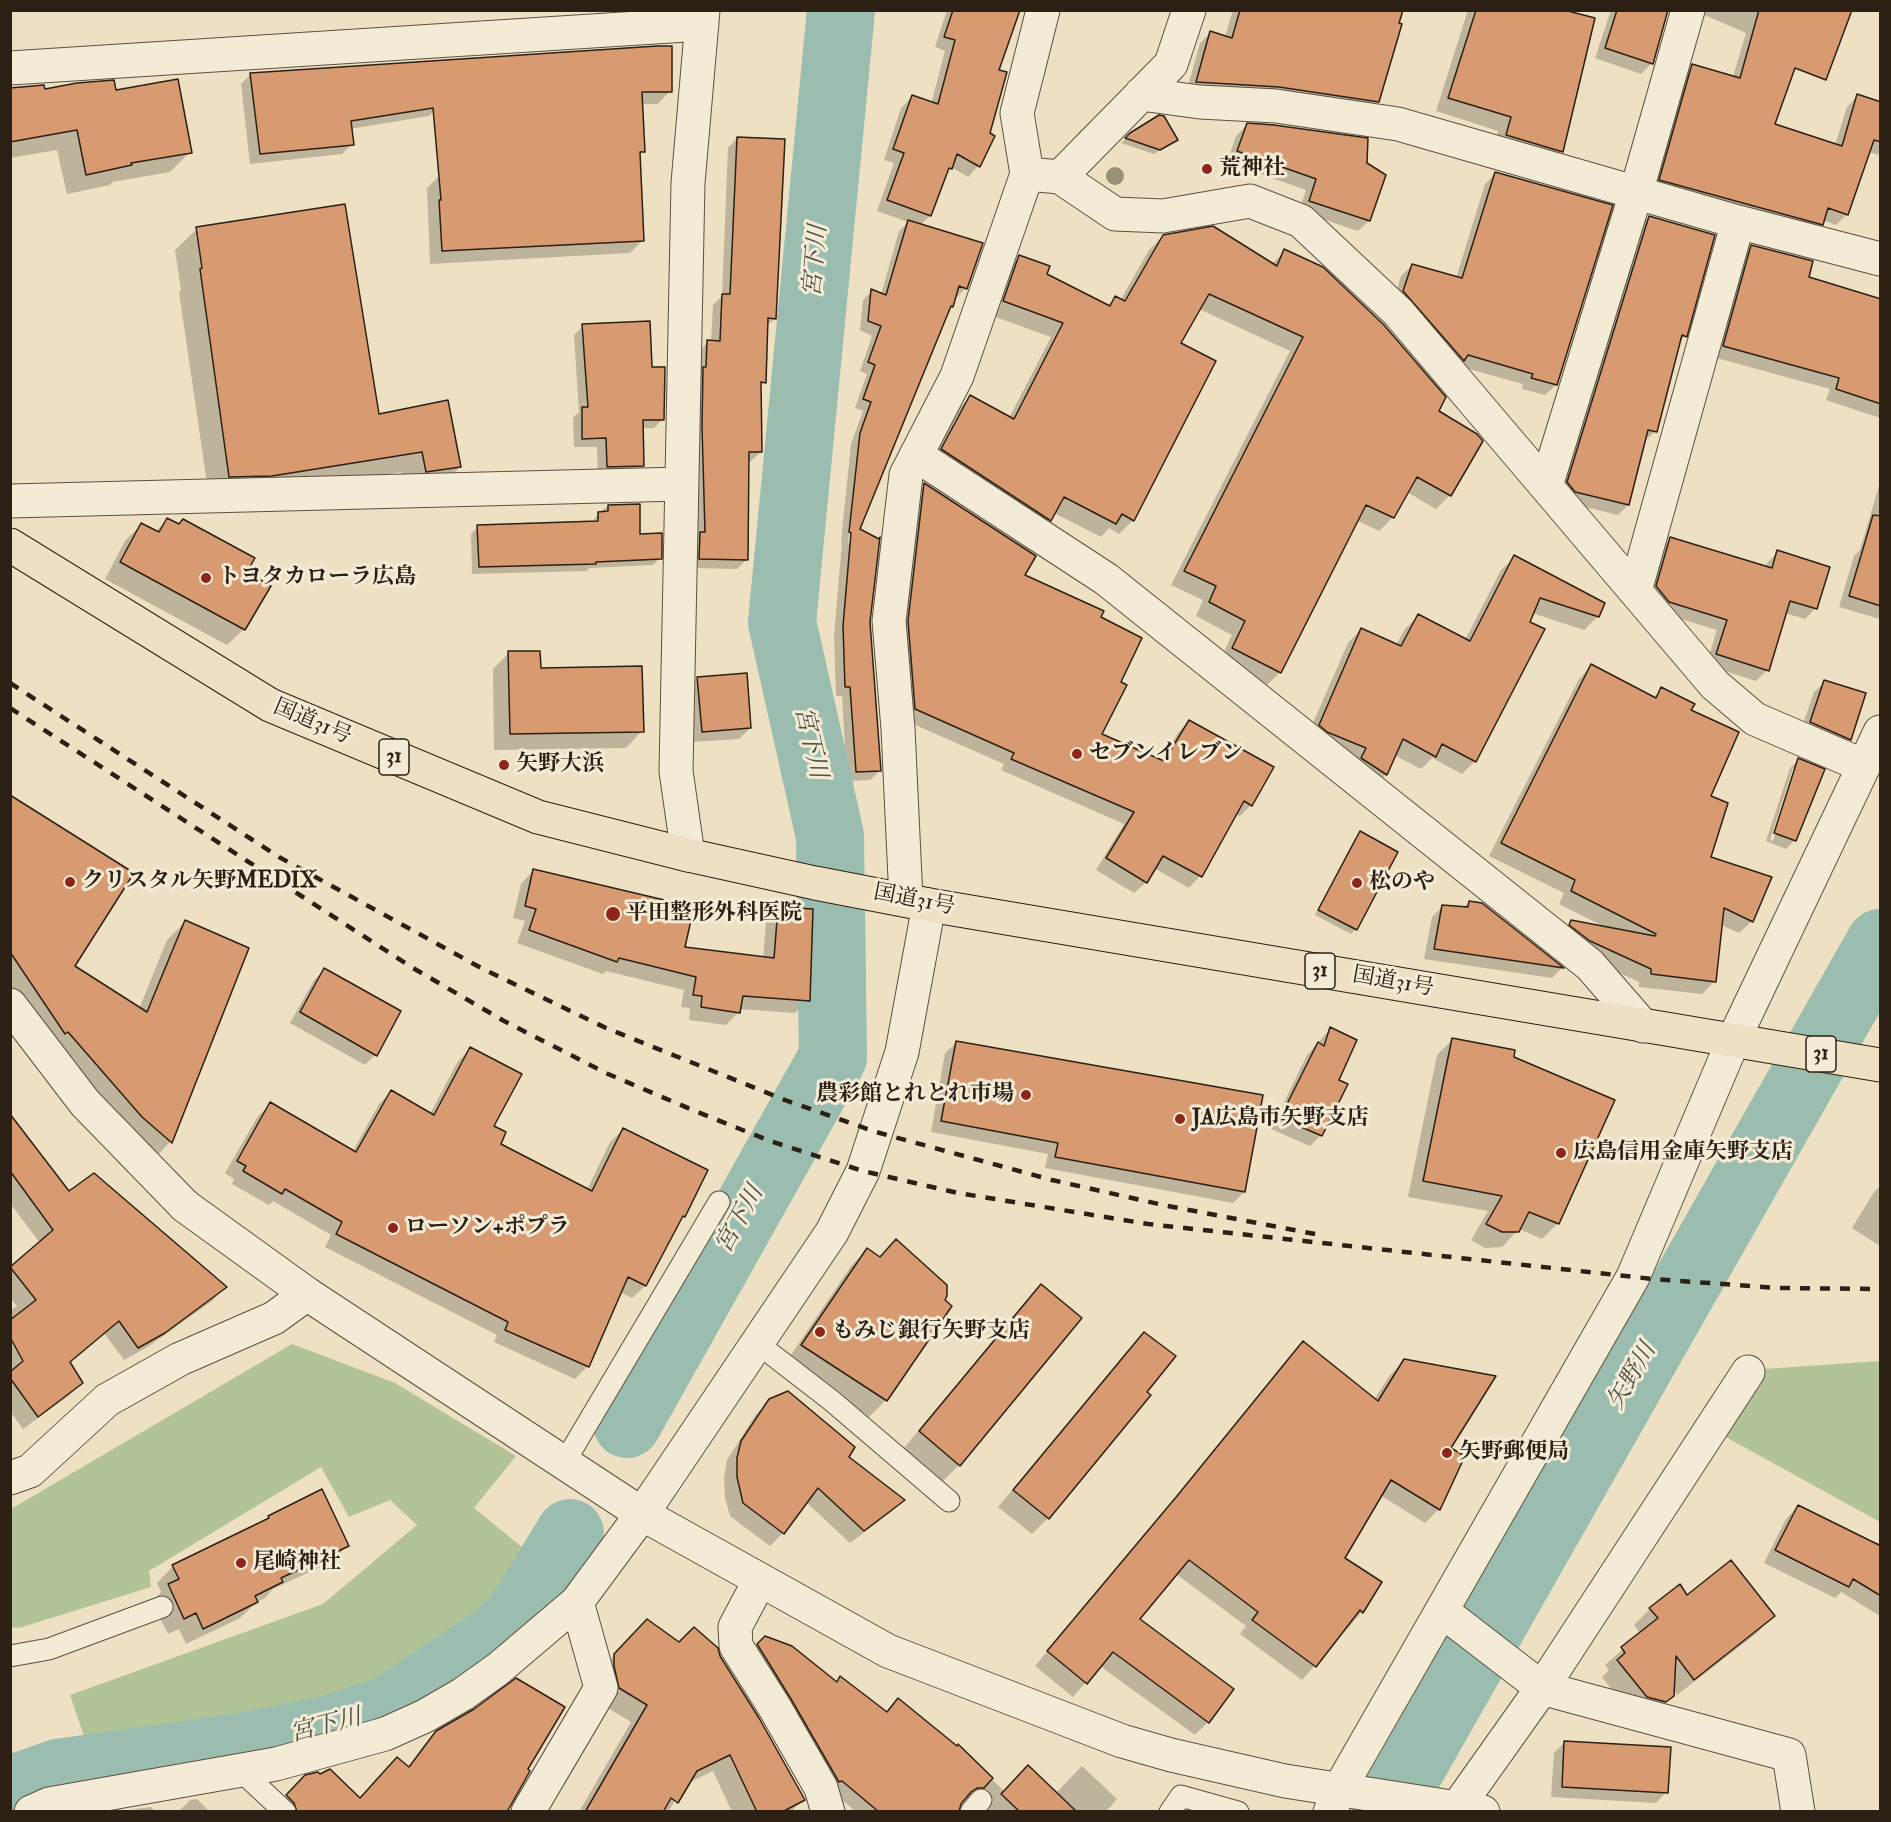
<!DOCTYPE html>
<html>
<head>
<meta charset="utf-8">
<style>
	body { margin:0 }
	#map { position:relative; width:1891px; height:1822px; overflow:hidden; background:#eee0c2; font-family:"IM FELL Double Pica",serif }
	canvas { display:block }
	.frame { position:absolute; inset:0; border:12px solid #2b2013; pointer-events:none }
</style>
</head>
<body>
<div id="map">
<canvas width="1891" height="1822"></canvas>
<div class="frame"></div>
</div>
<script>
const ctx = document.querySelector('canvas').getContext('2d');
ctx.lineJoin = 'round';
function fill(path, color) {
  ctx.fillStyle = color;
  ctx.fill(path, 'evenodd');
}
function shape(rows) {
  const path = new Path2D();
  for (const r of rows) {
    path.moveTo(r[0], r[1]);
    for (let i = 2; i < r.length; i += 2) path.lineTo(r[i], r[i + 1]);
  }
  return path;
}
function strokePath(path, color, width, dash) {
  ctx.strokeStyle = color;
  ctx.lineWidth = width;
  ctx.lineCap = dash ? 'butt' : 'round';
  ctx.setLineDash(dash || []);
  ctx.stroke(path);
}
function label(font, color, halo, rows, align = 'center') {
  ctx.font = font + ' "IM FELL Double Pica","Noto Serif JP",serif';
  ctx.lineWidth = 6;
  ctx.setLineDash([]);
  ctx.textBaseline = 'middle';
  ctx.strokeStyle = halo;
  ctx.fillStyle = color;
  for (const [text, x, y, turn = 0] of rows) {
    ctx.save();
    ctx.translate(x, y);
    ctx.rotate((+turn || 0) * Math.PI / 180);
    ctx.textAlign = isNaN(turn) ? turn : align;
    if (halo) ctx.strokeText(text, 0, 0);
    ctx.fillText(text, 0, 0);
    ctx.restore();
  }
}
const green = shape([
	[292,1344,395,1383,516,1456,474,1508,539,1561,414,1676,315,1712,89,1751,70,1695,323,1604,417,1525,390,1500,349,1517,321,1467,149,1571,151,1587,19,1628,11,1627,11,1509],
	[1880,1361,1880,1522,1722,1435,1764,1369]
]);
const shadow = shape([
	[947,10,1018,10,997,71,978,166,968,177,951,167,945,174,930,216,920,225,966,288,957,297,954,296,951,306,948,310,858,530,869,622,880,771,870,780,847,781,842,696,836,696,834,636,842,542,841,541,851,444,863,411,855,408,867,374,860,371,872,336,860,330,863,300,872,291,881,295,899,231,908,222,877,211,894,163,884,160,901,108,912,97,931,104,945,51,935,47],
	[850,525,852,538,848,544],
	[1233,10,1404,10,1378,101,1367,112,1186,93,1200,43,1210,33,1225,37],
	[1468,10,1558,10,1561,151,1548,165,1493,149,1498,131,1436,111],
	[1611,10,1667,10,1652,63,1641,74,1595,58],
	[1693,10,1807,10,1766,146,1835,145,1847,107,1858,96,1880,103,1880,153,1879,155,1868,152,1847,214,1836,225,1823,220,1822,224,1811,235,1650,190,1682,76,1693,66,1733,77,1746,33],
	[480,58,670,91,658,104,641,104,643,151,638,156,642,241,630,253,430,264,427,188,440,175],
	[251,74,439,106,429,116,350,129,352,144,342,154,250,164,241,84],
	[10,90,115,92,190,152,170,172,112,182,110,185,67,194,57,150,10,158],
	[1247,125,1366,164,1384,175,1369,221,1358,231,1299,211,1306,190,1227,162,1236,136],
	[1131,134,1176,139,1154,154,1121,143],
	[737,138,775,318,766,327,764,382,760,386,761,452,751,461,748,461,747,559,737,569,690,568,698,352,708,342,711,342,713,305,722,296,728,148],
	[1496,173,1556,385,1545,395,1522,389,1523,384,1458,366,1393,303,1401,276,1412,265,1456,278,1485,184],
	[1649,217,1685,336,1678,343,1656,431,1644,441,1628,505,1618,515,1565,502,1557,493,1639,228],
	[197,229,378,416,460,467,439,488,405,492,401,472,250,496,209,497,179,292,181,290,175,250],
	[1163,236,1271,265,1285,251,1437,412,1450,495,1436,509,1407,492,1393,517,1379,531,1356,520,1279,673,1266,686,1219,662,1232,635,1196,616,1203,600,1171,585,1290,351,1199,309,1178,343,1133,520,1119,534,1109,528,1101,537,1054,513,1050,520,1036,534,928,463,956,411,970,397,1009,418,1051,337,990,315,1005,271,1019,257,1046,274,1107,306,1115,298,1120,301,1149,250],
	[1752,246,1807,278,1880,300,1880,418,1826,400,1830,389,1713,357,1741,257],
	[583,326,651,368,663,419,654,428,642,428,643,466,633,475,598,476,597,447,574,447,573,418,579,412,574,335],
	[1880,482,1880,619,1839,607,1854,556,1860,550],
	[924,485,1022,576,1099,618,1119,682,1100,735,1161,761,1178,733,1189,721,1251,805,1240,816,1235,814,1200,876,1189,888,1154,868,1146,882,1134,893,1096,870,1124,824,1001,770,1004,764,904,720,897,634,913,496],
	[608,506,660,558,653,565,589,568,587,571,472,574,471,534,478,527,592,522,599,513],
	[167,520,245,572,244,629,227,645,105,579,125,541,141,525,155,532],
	[1670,539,1765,568,1767,563,1778,552,1828,568,1815,609,1805,619,1785,613,1767,670,1756,681,1706,665,1717,630,1658,612,1646,598,1659,550],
	[1515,557,1598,616,1584,630,1532,613,1475,761,1462,774,1432,758,1421,769,1394,755,1386,775,1373,788,1306,739,1348,643,1361,629,1396,645,1405,629,1418,616,1465,640,1501,570],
	[509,653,642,731,626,748,494,750,493,669],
	[1591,666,1653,698,1662,689,1689,711,1709,796,1709,858,1752,921,1739,933,1721,925,1715,981,1702,994,1639,987,1639,982,1577,953,1559,934,1571,922,1605,927,1559,904,1564,893,1489,856,1579,679],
	[698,678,750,728,739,739,691,742,687,689],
	[1825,682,1850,739,1839,750,1800,733,1814,692],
	[1799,760,1795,840,1786,849,1766,841,1790,768],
	[1793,768,1797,768,1773,841,1770,840],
	[10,796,73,966,139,1009,167,940,185,922,247,949,170,1142,153,1160,10,995],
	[1360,833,1356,929,1351,934,1315,915,1355,838],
	[533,871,683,948,763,958,766,922,779,909,808,1001,795,1013,739,1009,739,1012,726,1025,689,1020,690,1008,681,1007,684,990,606,971,603,974,517,943,525,921,513,918,521,884],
	[1469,902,1482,905,1562,968,1552,978,1424,959,1432,917,1443,906,1463,908],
	[325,970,375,1055,365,1065,290,1023,314,980],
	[1330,1029,1337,1080,1321,1135,1310,1146,1271,1129,1307,1055],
	[1453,1039,1512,1058,1558,1223,1542,1239,1519,1229,1502,1247,1485,1248,1471,1240,1488,1211,1408,1197,1437,1055],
	[957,1042,1244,1192,1233,1203,1045,1168,1048,1154,931,1132,945,1053],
	[470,1049,492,1127,499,1144,587,1190,610,1142,623,1130,684,1216,678,1222,645,1286,632,1298,620,1292,588,1366,575,1379,494,1342,497,1335,325,1247,331,1235,273,1201,269,1205,232,1184,234,1179,225,1173,258,1116,271,1104,353,1151,379,1104,391,1092,430,1114,458,1061],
	[10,1116,69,1193,225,1287,212,1301,149,1346,124,1360,104,1333,69,1363,81,1383,68,1396,23,1429,10,1411,10,1311,17,1306,10,1298,10,1269,40,1243,10,1203],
	[1880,1186,1880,1246,1852,1228,1874,1192],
	[867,1250,950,1306,886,1400,869,1417,786,1362,851,1266],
	[1041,1286,959,1465,943,1481,904,1448,1025,1302],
	[1144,1334,1145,1392,1149,1395,1048,1518,1032,1534,998,1507,1128,1350],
	[1303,1343,1374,1400,1390,1375,1404,1361,1449,1448,1463,1457,1439,1509,1425,1523,1380,1495,1343,1558,1362,1612,1302,1680,1240,1634,1246,1626,1176,1574,1138,1620,1208,1722,1195,1735,1100,1666,1073,1697,1035,1666,1164,1512,1290,1356],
	[770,1401,847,1457,903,1500,890,1513,850,1543,806,1502,783,1533,770,1546,730,1516,725,1498,724,1478,727,1460,756,1414],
	[1798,1506,1876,1545,1880,1540,1880,1616,1841,1592,1835,1598,1764,1563,1786,1519],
	[269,1517,347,1546,331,1562,273,1589,265,1598,257,1602,240,1618,186,1644,179,1629,168,1634,152,1602,161,1592,157,1583,173,1566,263,1523],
	[1687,1597,1773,1616,1757,1633,1677,1695,1673,1689,1672,1696,1655,1713,1630,1713,1602,1677,1609,1670,1605,1665,1641,1634,1634,1625,1650,1609],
	[630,1638,679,1644,719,1657,803,1799,791,1812,732,1812,713,1771,684,1785,668,1812,579,1812,631,1722,603,1705,598,1673],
	[765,1638,835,1682,840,1678,886,1713,898,1700,957,1748,958,1746,1005,1792,1056,1793,1082,1766,1117,1799,1106,1812,983,1812,973,1798,965,1798,959,1804,958,1812,856,1812,831,1790,747,1655],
	[437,1732,526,1770,505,1812,279,1812,276,1808,306,1777,359,1800,408,1768,425,1744],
	[1565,1742,1666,1792,1656,1803,1551,1797,1554,1753],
	[197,1799,210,1812,178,1812,190,1800],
	[151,1807,156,1812,133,1812,135,1809]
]);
const river = shape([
	[627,1424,833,1057,830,836,782,622,841,10],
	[10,1790,58,1773,247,1746,330,1729,391,1709,492,1641,518,1618,570,1533],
	[1386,1812,1880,943]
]);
const building = shape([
	[953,10,1020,10,999,70,1007,72,990,133,995,136,980,167,957,154,952,169,949,168,931,216,887,200,904,153,893,149,912,95,938,104,955,40,944,37,953,10],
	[1240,10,1403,10,1399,23,1402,24,1379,102,1279,87,1196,82,1210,31,1232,38,1240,10],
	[1476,10,1564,10,1595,18,1563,152,1506,135,1511,117,1448,98,1476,10],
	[1617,10,1668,10,1653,64,1605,48,1617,10],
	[1759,10,1852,10,1826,80,1795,68,1775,124,1842,146,1857,94,1881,102,1881,142,1874,140,1848,215,1828,208,1823,225,1659,180,1692,64,1740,78,1759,10],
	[657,46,672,46,672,92,642,92,645,152,640,152,644,241,442,251,439,200,441,200,433,108,351,121,354,145,260,154,250,73,657,46],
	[178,79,192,153,131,163,132,165,86,175,77,130,10,142,10,88,44,85,45,89,77,83,114,80,116,90,178,79],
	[1159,115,1164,116,1178,140,1160,150,1125,138,1130,133,1159,115],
	[1247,123,1274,125,1368,138,1367,163,1386,175,1370,221,1309,201,1316,179,1237,151,1247,123],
	[737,137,785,139,776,319,768,318,766,383,761,382,762,452,749,452,748,560,699,559,700,532,705,532,702,427,703,367,706,367,707,340,720,341,722,294,730,294,737,137],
	[1495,172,1613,205,1557,385,1531,378,1533,374,1468,355,1464,361,1403,291,1412,264,1462,278,1495,172],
	[345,204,379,414,448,400,461,467,426,472,422,452,272,476,229,477,200,269,202,268,196,227,345,204],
	[1649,216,1715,235,1687,337,1682,335,1657,432,1648,430,1629,505,1575,492,1567,482,1649,216],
	[908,220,983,243,967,289,959,286,953,307,951,306,860,529,879,539,880,537,870,622,881,771,856,772,850,687,845,687,843,626,851,533,849,532,860,433,871,402,863,399,875,365,868,362,881,326,868,321,871,289,886,295,908,220],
	[1213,226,1277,266,1284,249,1323,267,1384,325,1446,397,1439,411,1477,434,1483,441,1451,496,1417,477,1394,518,1366,505,1281,673,1232,648,1245,621,1209,602,1216,586,1184,571,1303,337,1209,294,1181,343,1216,361,1134,521,1122,514,1116,524,1064,497,1051,521,941,449,970,395,1014,419,1063,323,1003,301,1019,255,1050,266,1047,274,1110,306,1115,296,1125,301,1163,235,1213,226],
	[1751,245,1813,261,1809,277,1881,299,1881,404,1836,389,1839,378,1723,346,1751,245],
	[650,321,652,367,665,367,664,420,643,420,644,466,607,467,606,438,582,439,582,407,588,407,582,324,650,321],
	[924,483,1036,556,1025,575,1104,611,1101,617,1142,638,1121,682,1127,685,1102,734,1164,761,1189,720,1274,767,1252,806,1244,801,1202,877,1163,856,1147,883,1106,858,1134,812,1011,759,1014,753,915,709,908,621,924,483],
	[640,504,640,534,662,533,662,559,596,562,596,564,479,567,477,525,598,521,598,512,608,511,608,505,640,504],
	[1873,515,1881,516,1881,606,1849,596,1873,515],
	[167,518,179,524,183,519,255,558,247,572,271,586,245,630,120,562,141,523,159,532,167,518],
	[1670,537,1772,568,1777,550,1830,567,1817,609,1790,601,1769,671,1716,654,1727,620,1669,602,1656,586,1670,537],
	[1514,555,1605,603,1599,617,1540,598,1530,622,1545,629,1476,762,1442,744,1436,757,1403,739,1387,775,1361,758,1366,748,1327,732,1319,725,1361,628,1401,646,1418,614,1470,641,1514,555],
	[508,651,540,651,541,668,642,666,644,732,510,734,508,651],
	[1591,664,1656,698,1661,687,1695,704,1691,710,1739,732,1711,796,1728,803,1711,857,1772,877,1753,922,1724,908,1716,982,1651,974,1651,969,1590,941,1569,925,1571,920,1655,936,1656,934,1571,891,1575,880,1501,843,1591,664],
	[747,673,751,728,702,732,697,677,747,673],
	[1824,680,1866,693,1851,740,1810,722,1824,680],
	[1798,758,1825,769,1796,841,1774,833,1798,758],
	[10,795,134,873,75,966,147,1012,185,920,249,948,172,1143,142,1117,68,1032,65,1034,10,952,10,795],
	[1360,831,1398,852,1357,930,1318,910,1360,831],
	[533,869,694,907,685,947,774,958,778,907,813,909,810,1001,743,996,740,1013,701,1007,702,996,693,995,696,977,619,958,617,962,529,930,536,909,525,906,533,869],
	[1469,901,1482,903,1564,968,1434,949,1442,905,1468,907,1469,901],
	[324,968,401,1011,377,1056,300,1012,324,968],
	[1330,1027,1357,1040,1339,1080,1348,1084,1322,1136,1280,1118,1318,1042,1324,1046,1330,1027],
	[1452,1038,1515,1050,1514,1057,1615,1100,1559,1224,1529,1212,1519,1232,1502,1232,1486,1224,1502,1196,1423,1181,1452,1038],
	[956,1041,1263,1095,1245,1192,1055,1157,1058,1143,941,1121,956,1041],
	[470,1047,522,1074,494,1126,506,1132,501,1144,592,1191,623,1128,708,1170,685,1217,683,1216,646,1286,628,1277,589,1367,505,1330,508,1322,336,1234,342,1222,285,1189,282,1194,243,1171,246,1166,237,1161,270,1102,356,1152,391,1090,434,1115,470,1047],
	[10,1114,69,1191,94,1173,227,1287,165,1333,138,1348,119,1321,70,1362,83,1383,38,1417,10,1378,10,1372,23,1361,10,1337,10,1320,36,1300,10,1267,53,1230,10,1171,10,1114],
	[896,1239,947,1285,947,1296,945,1300,952,1306,887,1401,801,1345,867,1248,880,1257,896,1239],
	[1041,1284,1082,1318,960,1466,919,1431,1041,1284],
	[1144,1332,1176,1356,1147,1392,1151,1395,1049,1519,1013,1490,1144,1332],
	[1303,1341,1378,1401,1404,1359,1496,1376,1451,1448,1465,1456,1440,1510,1391,1480,1345,1558,1382,1582,1363,1613,1360,1610,1316,1667,1252,1620,1258,1612,1189,1560,1140,1619,1234,1689,1209,1723,1113,1652,1087,1684,1047,1651,1177,1496,1303,1341],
	[788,1391,855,1447,849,1457,905,1500,864,1531,818,1488,784,1534,743,1503,737,1477,737,1458,741,1441,769,1399,788,1391],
	[322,1489,349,1546,281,1578,283,1582,255,1596,258,1602,203,1629,196,1613,184,1619,168,1584,179,1579,172,1565,269,1518,268,1516,322,1489],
	[1798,1505,1881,1546,1881,1596,1853,1579,1849,1587,1775,1550,1798,1505],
	[1731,1560,1775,1616,1694,1680,1676,1656,1674,1696,1666,1702,1647,1697,1617,1660,1625,1653,1621,1647,1658,1618,1649,1608,1680,1584,1687,1595,1731,1560],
	[647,1619,679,1642,694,1627,718,1648,720,1656,759,1718,805,1800,782,1812,757,1812,730,1755,697,1771,678,1803,671,1798,663,1812,585,1812,647,1705,619,1688,614,1666,614,1654,647,1619],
	[765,1636,792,1646,837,1682,840,1676,887,1712,898,1698,957,1746,958,1744,993,1778,984,1788,977,1788,971,1792,961,1804,959,1812,879,1812,842,1781,839,1782,791,1699,757,1644,765,1636],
	[516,1678,565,1707,528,1769,530,1771,507,1812,297,1812,294,1803,286,1795,305,1775,318,1772,320,1774,330,1769,360,1798,397,1757,409,1767,436,1731,474,1709,516,1678],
	[1564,1741,1671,1747,1668,1793,1562,1787,1564,1741],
	[1028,1765,1077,1812,1020,1812,1001,1794,1028,1765]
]);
const service = shape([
	[757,1343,832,1401,949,1501],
	[564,1463,719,1202],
	[10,1656,49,1649,162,1607],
	[241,1771,285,1812],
	[971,1812,981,1800],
	[1170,1812,1181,1796,1238,1812]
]);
const minor = shape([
	[10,68,702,24],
	[1141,94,1200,102,1276,106,1398,124,1738,222,1880,259],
	[1038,175,1060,177,1171,64,1189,10],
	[1060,177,1115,214,1163,216,1250,201,1301,221,1398,312,1715,685,1755,719,1864,766],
	[916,455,1106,579,1590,965,1643,1026],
	[1546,486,1636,193,1688,10],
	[10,501,681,484],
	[1635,591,1738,222],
	[688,855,676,771,688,183,703,10],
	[906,900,898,729,889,621,906,475,957,376,1027,174,1017,113,1043,10],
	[10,1005,85,1103,185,1206],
	[1733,1041,1880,732],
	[10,1478,30,1471,107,1400,180,1359,274,1318,307,1294],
	[760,1580,735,1627,736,1646,775,1708,821,1788,828,1812],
	[1442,1611,1542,1688,1789,1755,1798,1812],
	[31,1812,49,1804,276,1764,385,1734,425,1716,463,1694,498,1669,577,1602,642,1514],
	[528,1812,601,1688,577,1602],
	[1330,1812,1340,1788],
	[1454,1812,1542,1688,1748,1372]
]);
const tertiary = shape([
	[185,1206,307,1294,642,1514,888,1651,1122,1741,1171,1755,1285,1781,1483,1812],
	[642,1514,832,1232,863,1171,902,1052,929,905],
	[1340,1788,1633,1277,1733,1041]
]);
const trunk = shape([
	[10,545,270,705,538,817,688,855,815,883,929,905,1880,1065]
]);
const rail = shape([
	[10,683,279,857,483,969,606,1028,785,1100,876,1132,1052,1180,1163,1205,1320,1235],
	[10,708,413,968,504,1021,608,1074,695,1111,770,1141,863,1171,958,1193,1148,1224,1653,1279,1778,1288,1880,1289]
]);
const trees = [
	[1115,176]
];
const markers = [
	[1207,169,6,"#8f2418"],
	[206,578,6,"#8f2418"],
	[1077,754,6,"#8f2418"],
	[504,765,6,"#8f2418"],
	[70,882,6,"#8f2418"],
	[1357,883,6,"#8f2418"],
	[613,914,8,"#8f2418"],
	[1026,1095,6,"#8f2418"],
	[1180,1119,6,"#8f2418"],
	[1561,1153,6,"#8f2418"],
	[393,1228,6,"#8f2418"],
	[820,1332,6,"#8f2418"],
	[1447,1453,6,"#8f2418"],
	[241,1563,6,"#8f2418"]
];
const shields = [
	[394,757,30],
	[1320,971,30],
	[1821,1054,30]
];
const shieldNames = [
	["31",394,757],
	["31",1320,971],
	["31",1821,1054]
];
const poiNames = [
	["荒神社",1219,169],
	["トヨタカローラ広島",218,578],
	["セブンイレブン",1089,754],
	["矢野大浜",516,765],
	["クリスタル矢野MEDIX",82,882],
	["松のや",1369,883],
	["平田整形外科医院",626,914],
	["農彩館とれとれ市場",1014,1095,"right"],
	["JA広島市矢野支店",1192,1119],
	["広島信用金庫矢野支店",1573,1153],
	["ローソン+ポプラ",405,1228],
	["もみじ銀行矢野支店",832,1332],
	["矢野郵便局",1459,1453],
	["尾崎神社",253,1563]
];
const streetNames = [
	["国道31号",312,723,23],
	["国道31号",914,901,11],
	["国道31号",1393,983,10]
];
const waterNames = [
	["宮下川",817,261,-85],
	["宮下川",809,743,77],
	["宮下川",741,1220,-61],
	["矢野川",1633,1377,-60],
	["宮下川",326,1727,-14]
];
fill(green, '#b3c398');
fill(shadow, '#0003');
strokePath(river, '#9abdaf', 68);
fill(building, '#d79a71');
strokePath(building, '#2b2013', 1.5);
strokePath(service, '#5c503f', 23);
strokePath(minor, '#5c503f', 35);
strokePath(tertiary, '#5c503f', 35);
strokePath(trunk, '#2b2013', 35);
strokePath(service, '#f4ebd7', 21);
strokePath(minor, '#f4ebd7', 33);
strokePath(tertiary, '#f4ebd7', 33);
strokePath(trunk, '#eee0c2', 33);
strokePath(rail, '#2b2013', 4.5, [10, 10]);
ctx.fillStyle = '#999178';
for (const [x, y] of trees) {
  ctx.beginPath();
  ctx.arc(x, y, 9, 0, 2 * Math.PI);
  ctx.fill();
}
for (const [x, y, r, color] of markers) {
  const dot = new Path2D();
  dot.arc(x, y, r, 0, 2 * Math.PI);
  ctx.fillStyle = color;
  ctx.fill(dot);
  strokePath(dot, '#f4ebd7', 2);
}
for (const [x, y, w] of shields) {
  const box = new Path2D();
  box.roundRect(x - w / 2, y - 18, w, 36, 4.5);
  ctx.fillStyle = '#f4ebd7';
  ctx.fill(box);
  strokePath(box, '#2b2013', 1.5);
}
label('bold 21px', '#2b2013', null, shieldNames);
label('bold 22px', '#2b2013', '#f4ebd7', poiNames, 'left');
label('22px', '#2b2013', '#f4ebd7', streetNames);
label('italic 24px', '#4c4f42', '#f4ebd7', waterNames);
</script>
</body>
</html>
